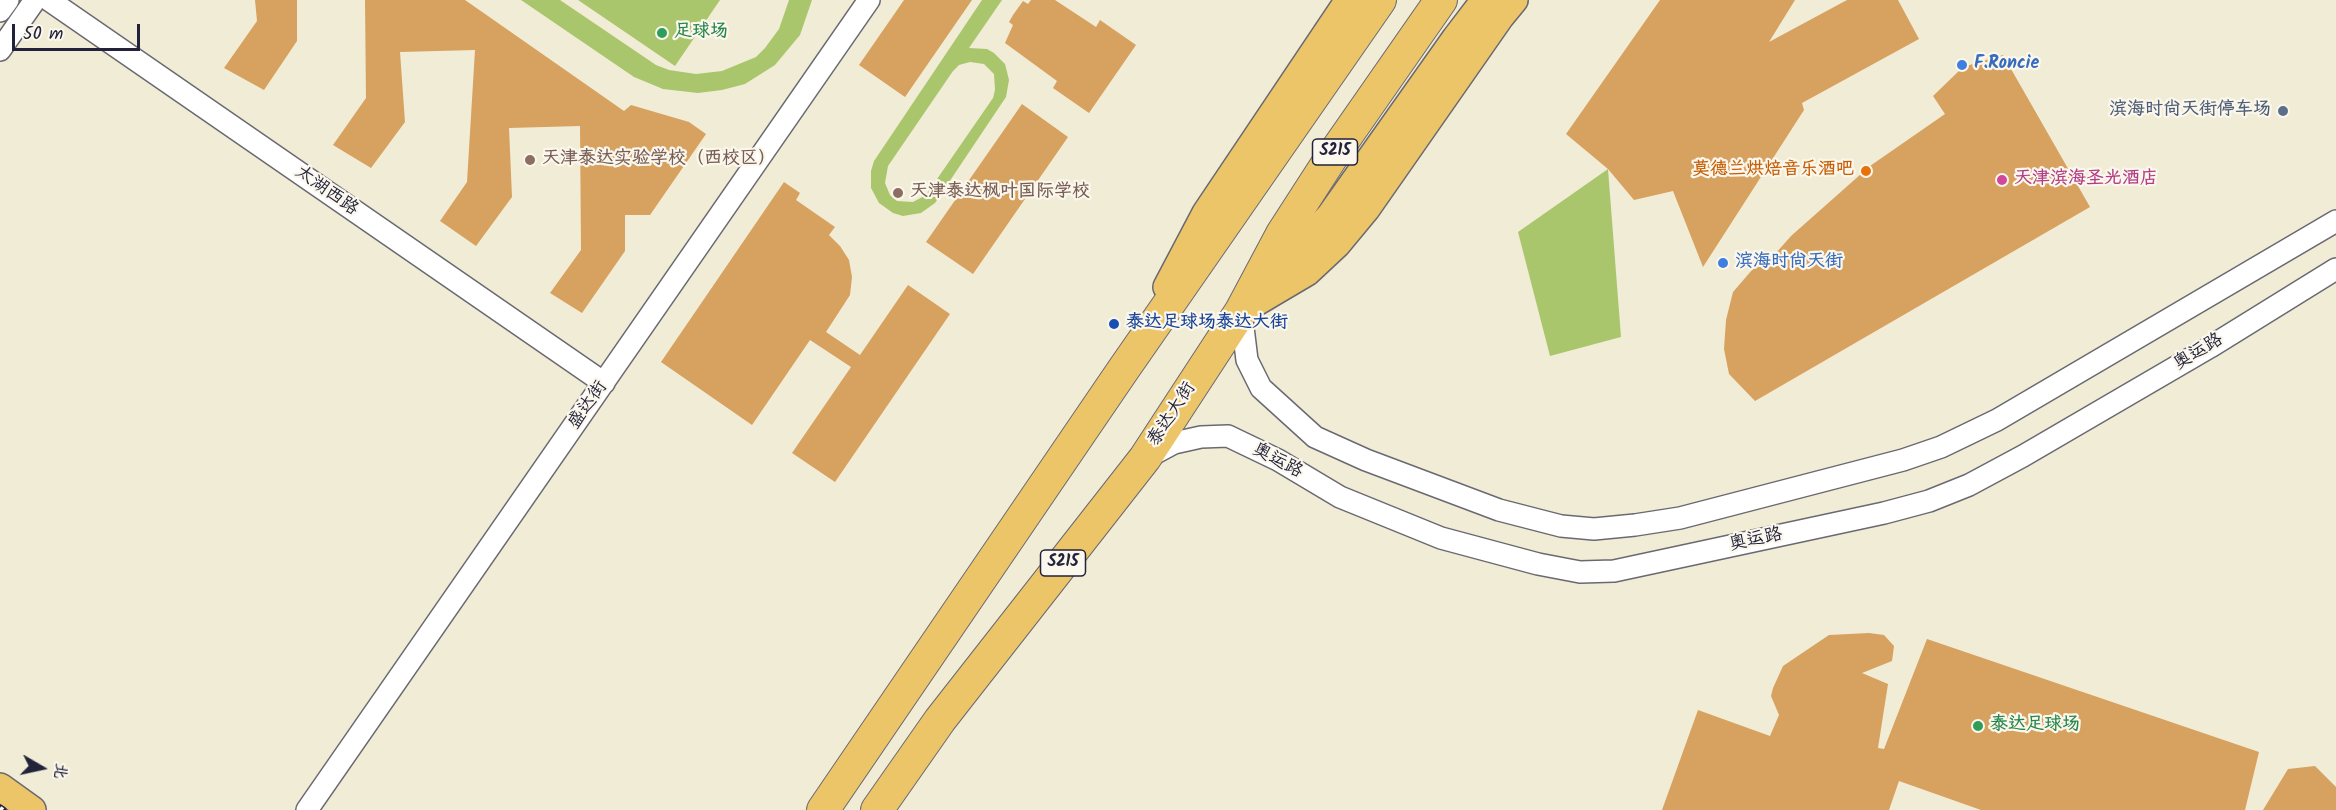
<!DOCTYPE html>
<html>
<head>
<meta charset="utf-8">
<style>
	body { margin:0 }
	#map { position:relative; width:2336px; height:810px; overflow:hidden; background:#f1ecd5; font-family:Kalam,"LXGW WenKai TC",sans-serif }
	canvas { display:block }
	.north { position:absolute; left:12px; top:738px; width:60px; height:60px; -webkit-text-stroke:4px #fbf7ec; paint-order:stroke; rotate:99deg; font-size:16px; font-weight:700; line-height:24px; text-align:center; color:#22223b }
	.north::after { content:''; display:block; margin:auto; width:21px; height:27px; background:#22223b; clip-path:polygon(50% 0,100% 100%,50% 72%,0 100%) }
	.scale { position:absolute; left:12px; top:24px; width:128px; height:27px; box-sizing:border-box; border:3px solid #22223b; border-top:0; padding-left:8px; font-size:18px; line-height:21px; white-space:nowrap; color:#22223b; -webkit-text-stroke:4px #fbf7ec; paint-order:stroke }
</style>
</head>
<body>
<div id="map">
<canvas width="2336" height="810"></canvas>
<div class="north">北</div>
<div class="scale">50 m</div>
</div>
<script>
const ctx = document.querySelector('canvas').getContext('2d');
ctx.lineJoin = 'round';
function fill(path, color) {
  ctx.fillStyle = color;
  ctx.fill(path, 'evenodd');
}
function shape(rows) {
  const path = new Path2D();
  for (const r of rows) {
    path.moveTo(r[0], r[1]);
    for (let i = 2; i < r.length; i += 2) path.lineTo(r[i], r[i + 1]);
  }
  return path;
}
function strokePath(path, color, width, dash) {
  ctx.strokeStyle = color;
  ctx.lineWidth = width;
  ctx.lineCap = dash ? 'butt' : 'round';
  ctx.setLineDash(dash || []);
  ctx.stroke(path);
}
function label(font, color, halo, rows, align = 'center') {
  ctx.font = font + ' Kalam,"LXGW WenKai TC",sans-serif';
  ctx.lineWidth = 4.5;
  ctx.setLineDash([]);
  ctx.textBaseline = 'middle';
  ctx.strokeStyle = halo;
  ctx.fillStyle = color;
  for (const [text, x, y, turn = 0] of rows) {
    ctx.save();
    ctx.translate(x, y);
    ctx.rotate((+turn || 0) * Math.PI / 180);
    ctx.textAlign = isNaN(turn) ? turn : align;
    if (halo) ctx.strokeText(text, 0, 0);
    ctx.fillText(text, 0, 0);
    ctx.restore();
  }
}
const green = shape([
	[521,0,560,0,656,65,669,70,696,74,722,71,756,57,765,48,779,29,789,0,812,0,800,35,775,65,745,84,722,90,698,93,663,89,634,77],
	[578,0,720,0,675,66],
	[982,0,1002,0,969,48,987,49,994,53,1005,64,1009,80,1006,97,935,203,921,213,903,216,893,213,879,203,871,188,871,171,874,161],
	[970,62,984,64,994,74,995,90,993,98,926,195,913,202,897,201,890,195,885,183,888,166,953,71,959,65],
	[1608,169,1621,337,1550,356,1518,232]
]);
const building = shape([
	[255,0,297,0,297,41,264,90,224,68,257,21],
	[365,0,465,0,624,111,631,105,689,122,706,134,650,215,625,215,625,251,582,313,550,293,581,250,580,126,509,128,512,197,476,246,440,221,467,182,475,50,400,52,405,122,371,168,333,145,366,98],
	[904,0,972,0,905,97,859,65],
	[1031,0,1055,0,1096,27,1100,20,1136,45,1089,113,1053,88,1057,81,1005,43,1013,25,1009,22,1013,15,1023,1,1028,4],
	[1660,0,1795,0,1769,42,1847,0,1898,0,1919,39,1802,103,1804,110,1703,267,1673,191,1634,200,1608,169,1566,134],
	[2003,55,2090,207,1755,401,1729,374,1724,349,1726,320,1733,292,1752,270,1776,253,1791,236,1870,166,1945,114,1933,96,1963,67],
	[1022,104,1068,137,973,274,926,242],
	[784,182,800,193,796,200,835,227,829,235,840,246,849,260,852,277,850,295,826,332,860,355,908,285,950,314,835,482,792,453,851,367,810,340,752,425,661,362],
	[1869,633,1884,635,1894,646,1892,661,1862,673,1888,684,1878,748,1884,749,1927,639,2259,752,2245,810,1981,810,1899,781,1889,810,1662,810,1698,710,1770,736,1779,715,1771,696,1773,688,1783,666,1829,635],
	[2315,766,2336,787,2336,810,2263,810,2288,769]
]);
const minor = shape([
	[49,0,604,383],
	[0,11,8,0],
	[0,50,35,0],
	[1241,311,1247,360,1261,388,1315,437,1366,460,1499,510,1561,526,1594,529,1635,525,1680,518,1903,460,1941,447,1997,420,2336,221],
	[1148,457,1174,443,1201,437,1228,436,1278,460,1340,497,1441,538,1538,564,1580,572,1614,571,1884,513,1929,501,1969,485,2023,456,2210,347,2336,269],
	[307,810,869,0]
]);
const major = shape([
	[1167,287,1206,213,1349,0],
	[1262,288,1330,216,1456,38,1485,0],
	[1241,311,1307,272,1337,244,1366,209,1500,17,1514,0],
	[0,787,32,810]
]);
const highway = shape([
	[823,810,1123,370,1380,0],
	[877,810,940,720,1145,458,1241,311,1282,234,1331,158,1441,0]
]);
const rail = shape([
	[0,808,3,810]
]);
const markers = [
	[662,33,6,"#2e9e5b"],
	[1962,65,6,"#3f7fe0"],
	[2283,111,6,"#5c6f8a"],
	[530,160,6,"#8d6e63"],
	[1866,171,6,"#e8710a"],
	[2002,180,6,"#d1479c"],
	[898,193,6,"#8d6e63"],
	[1723,263,6,"#3f7fe0"],
	[1114,324,6,"#1a4fb4"],
	[1978,726,6,"#2e9e5b"]
];
const shields = [
	[1335,152,45],
	[1063,563,45]
];
const shieldNames = [
	["S215",1335,152],
	["S215",1063,563]
];
const leisureNames = [
	["足球场",674,33],
	["泰达足球场",1990,726]
];
const shopNames = [
	["F.Roncie",1974,65],
	["滨海时尚天街",1735,263]
];
const serviceNames = [
	["滨海时尚天街停车场",2271,111]
];
const educationNames = [
	["天津泰达实验学校（西校区）",542,160],
	["天津泰达枫叶国际学校",910,193]
];
const foodNames = [
	["莫德兰烘焙音乐酒吧",1854,171]
];
const hotelNames = [
	["天津滨海圣光酒店",2014,180]
];
const streetNames = [
	["太湖西路",326,192,35],
	["奥运路",2199,353,-31],
	["盛达街",589,406,-55],
	["泰达大街",1173,415,-57],
	["奥运路",1277,462,28],
	["奥运路",1756,541,-12]
];
const transitNames = [
	["泰达足球场泰达大街",1126,324]
];
fill(green, '#aac66d');
fill(building, '#d7a15f');
strokePath(minor, '#6a6971', 24);
strokePath(major, '#6a6971', 30);
strokePath(highway, '#6a6971', 34);
strokePath(minor, '#fff', 21);
strokePath(major, '#edc569', 27);
strokePath(highway, '#edc569', 32);
strokePath(rail, '#22223b', 7);
strokePath(rail, '#fbf7ec', 4.5, [14]);
for (const [x, y, r, color] of markers) {
  const dot = new Path2D();
  dot.arc(x, y, r, 0, 2 * Math.PI);
  ctx.fillStyle = color;
  ctx.fill(dot);
  strokePath(dot, '#fbf7ec', 2);
}
for (const [x, y, w] of shields) {
  const box = new Path2D();
  box.roundRect(x - w / 2, y - 13, w, 26, 4.5);
  ctx.fillStyle = '#fbf7ec';
  ctx.fill(box);
  strokePath(box, '#22223b', 1.5);
}
label('bold 16px', '#22223b', null, shieldNames);
label('bold 18px', '#27864d', '#fbf7ec', leisureNames, 'left');
label('bold 18px', '#366cbe', '#fbf7ec', shopNames, 'left');
label('bold 18px', '#4e5e75', '#fbf7ec', serviceNames, 'right');
label('bold 18px', '#785e54', '#fbf7ec', educationNames, 'left');
label('bold 18px', '#c56008', '#fbf7ec', foodNames, 'right');
label('bold 18px', '#b23c85', '#fbf7ec', hotelNames, 'left');
label('18px', '#22223b', '#fbf7ec', streetNames);
label('bold 18px', '#164399', '#fbf7ec', transitNames, 'left');
</script>
</body>
</html>
